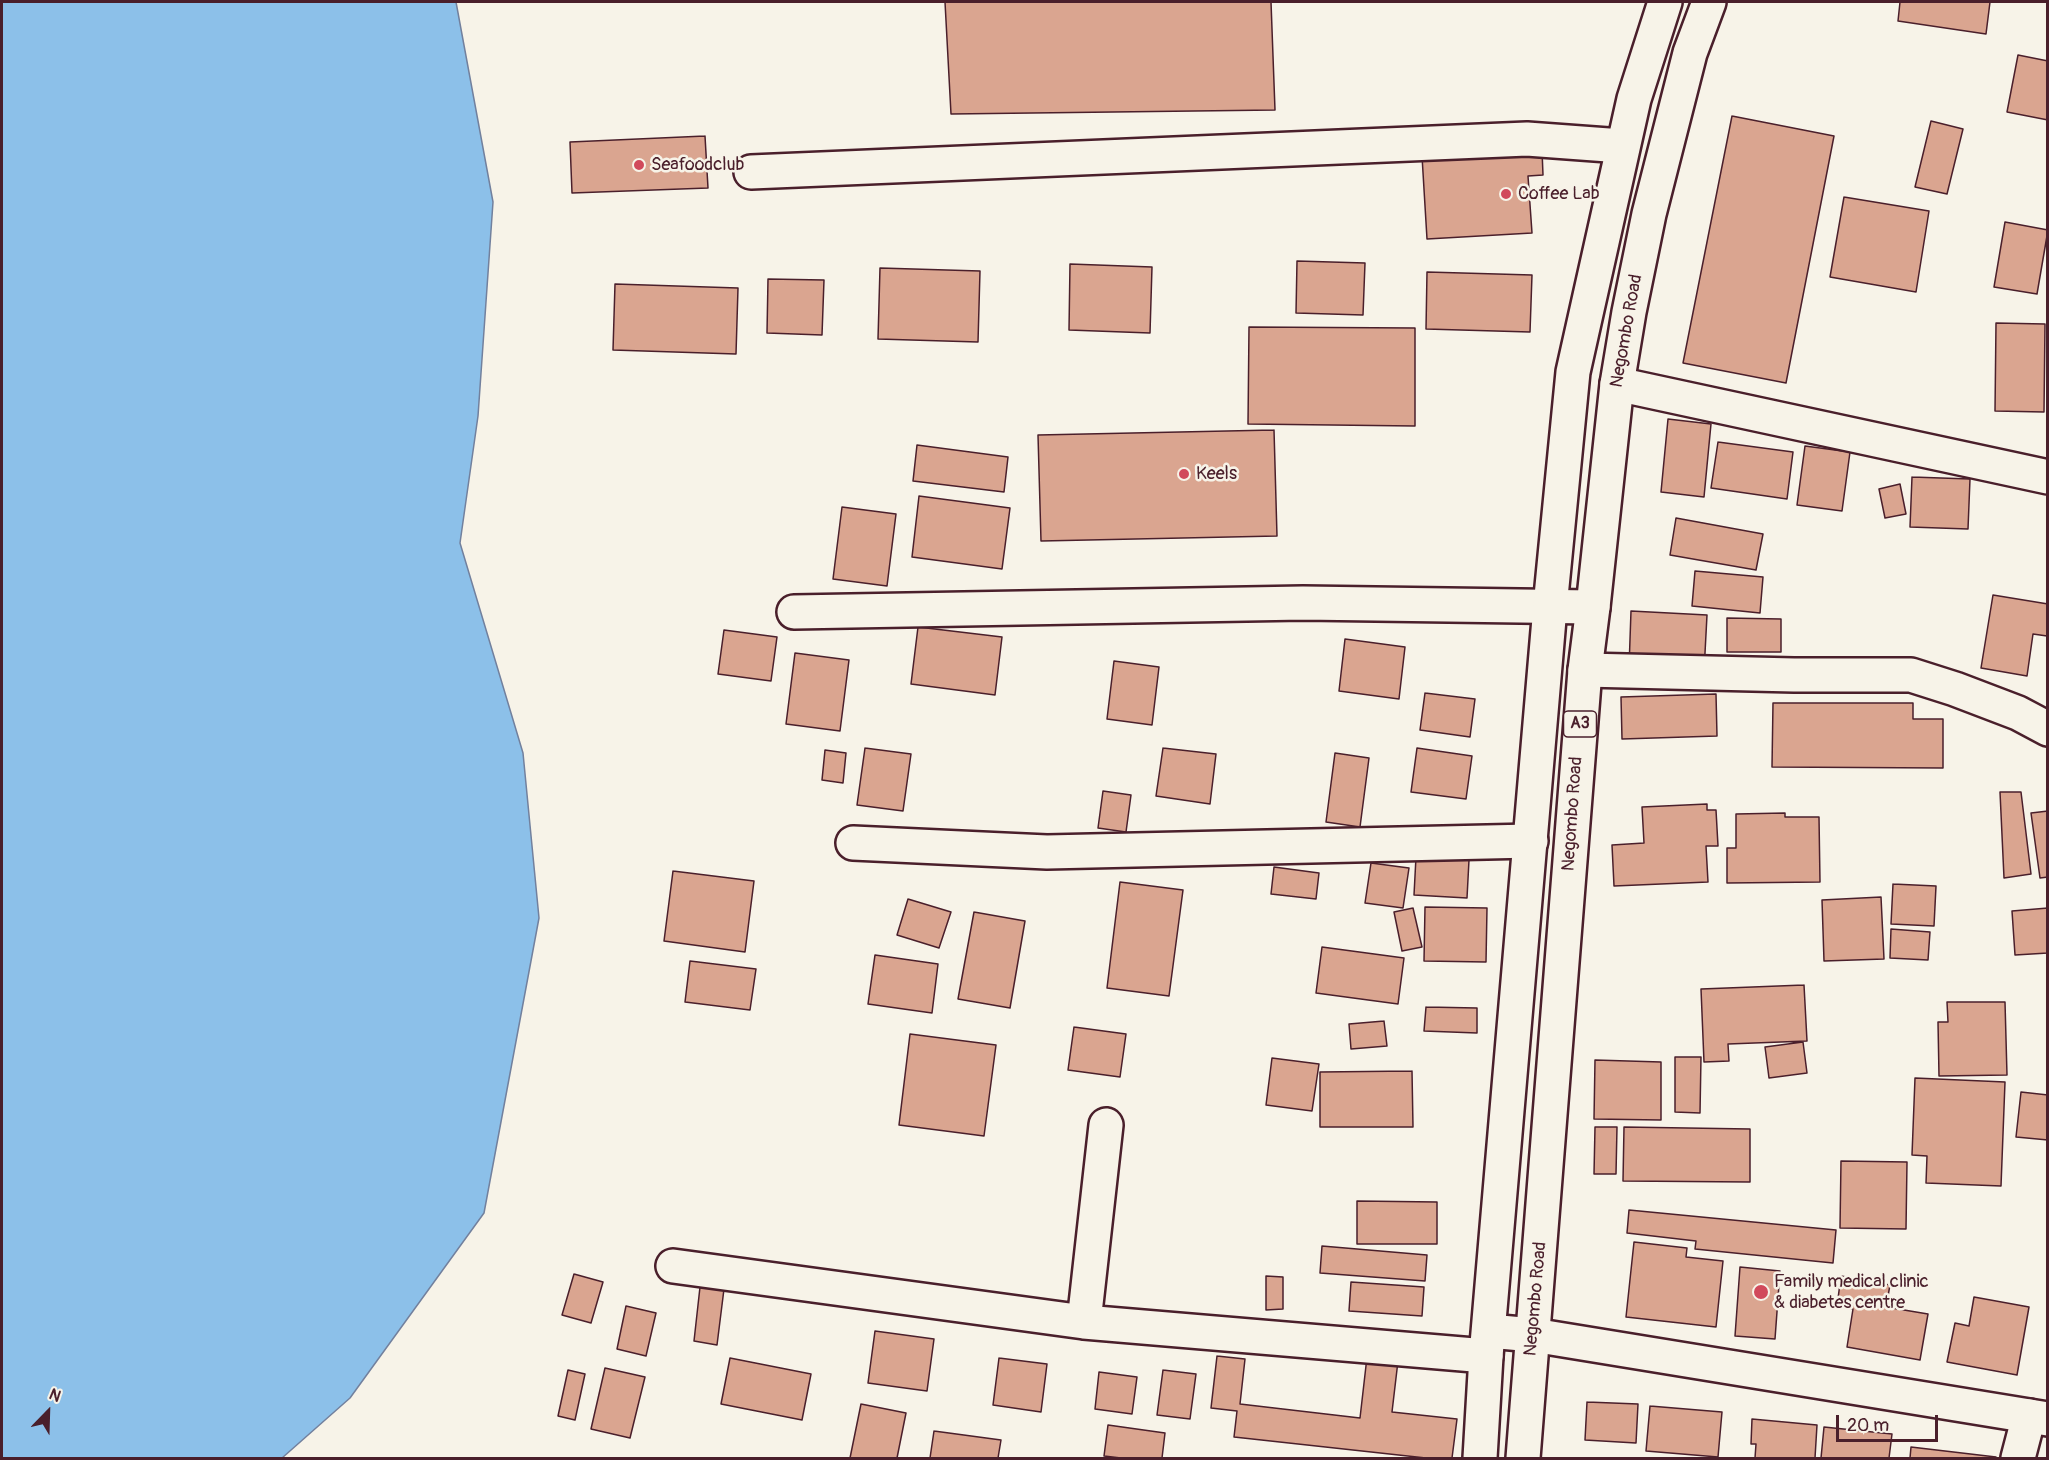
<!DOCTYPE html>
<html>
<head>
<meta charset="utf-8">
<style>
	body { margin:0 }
	#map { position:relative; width:2049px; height:1460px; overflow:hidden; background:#f7f3e8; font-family:Pangolin,sans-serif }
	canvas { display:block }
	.frame { position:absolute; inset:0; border:3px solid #4a1f2b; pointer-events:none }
	.north { position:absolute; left:18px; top:1382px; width:60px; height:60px; -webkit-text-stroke:4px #f7f3e8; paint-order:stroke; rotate:23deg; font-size:16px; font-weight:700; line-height:24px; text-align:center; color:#4a1f2b }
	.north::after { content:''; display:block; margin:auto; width:21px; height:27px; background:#4a1f2b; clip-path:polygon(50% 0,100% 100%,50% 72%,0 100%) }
	.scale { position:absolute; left:1836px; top:1415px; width:102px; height:27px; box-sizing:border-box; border:3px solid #4a1f2b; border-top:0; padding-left:8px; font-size:18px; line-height:21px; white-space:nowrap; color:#4a1f2b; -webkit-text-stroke:4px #f7f3e8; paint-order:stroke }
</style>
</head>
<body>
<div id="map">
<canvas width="2049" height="1460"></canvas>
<div class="frame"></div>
<div class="north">N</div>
<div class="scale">20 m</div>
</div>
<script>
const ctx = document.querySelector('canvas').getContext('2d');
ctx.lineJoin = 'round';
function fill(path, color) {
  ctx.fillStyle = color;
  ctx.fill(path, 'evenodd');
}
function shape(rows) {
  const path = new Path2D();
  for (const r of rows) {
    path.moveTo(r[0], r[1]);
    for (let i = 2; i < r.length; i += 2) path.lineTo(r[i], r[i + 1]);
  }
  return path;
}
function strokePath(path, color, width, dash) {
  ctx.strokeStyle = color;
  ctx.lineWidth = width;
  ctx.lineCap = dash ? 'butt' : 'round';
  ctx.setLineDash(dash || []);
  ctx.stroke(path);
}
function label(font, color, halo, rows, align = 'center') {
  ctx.font = font + ' Pangolin,sans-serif';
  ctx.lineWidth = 5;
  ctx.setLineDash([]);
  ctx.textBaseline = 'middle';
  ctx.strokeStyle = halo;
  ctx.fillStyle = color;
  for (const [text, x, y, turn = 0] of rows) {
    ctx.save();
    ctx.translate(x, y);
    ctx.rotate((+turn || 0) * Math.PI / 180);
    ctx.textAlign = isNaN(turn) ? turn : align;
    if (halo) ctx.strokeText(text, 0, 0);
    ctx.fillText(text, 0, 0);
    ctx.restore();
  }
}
const water = shape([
	[2,2,456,2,493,202,478,416,460,543,523,753,539,918,484,1213,350,1398,282,1458,2,1458,2,2]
]);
const building = shape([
	[945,2,1271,2,1275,110,951,114,945,2],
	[1900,2,1990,2,1986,34,1898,21,1900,2],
	[2018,55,2048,61,2048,120,2007,112,2018,55],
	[1732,116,1834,136,1786,383,1683,363,1732,116],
	[1931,121,1963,129,1947,194,1915,187,1931,121],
	[705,136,708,188,572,193,570,142,705,136],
	[1542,150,1543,175,1528,176,1532,233,1427,239,1422,156,1542,150],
	[1844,197,1929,211,1916,292,1830,277,1844,197],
	[2005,222,2048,230,2037,294,1994,287,2005,222],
	[1297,261,1365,263,1363,315,1296,313,1297,261],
	[1070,264,1152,267,1150,333,1069,330,1070,264],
	[880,268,980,271,978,342,878,339,880,268],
	[1427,272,1532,275,1530,332,1426,329,1427,272],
	[768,279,824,280,822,335,767,333,768,279],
	[615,284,738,288,736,354,613,350,615,284],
	[1996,323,2045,324,2044,412,1995,411,1996,323],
	[1249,327,1415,328,1415,426,1248,424,1249,327],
	[1668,419,1711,424,1704,497,1661,492,1668,419],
	[1274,430,1277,536,1041,541,1038,435,1274,430],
	[1718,442,1793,452,1787,499,1711,488,1718,442],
	[917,445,1008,457,1004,492,913,481,917,445],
	[1805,446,1850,452,1842,511,1797,505,1805,446],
	[1912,477,1970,479,1968,529,1910,527,1912,477],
	[1900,484,1906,514,1885,518,1879,489,1900,484],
	[919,496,1010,508,1002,569,912,557,919,496],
	[842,507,896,514,887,586,833,579,842,507],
	[1676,518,1763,534,1756,570,1670,555,1676,518],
	[1695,571,1763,577,1760,613,1692,606,1695,571],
	[1993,595,2048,604,2047,636,2033,634,2027,676,1981,668,1993,595],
	[1631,611,1707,615,1704,672,1629,668,1631,611],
	[1727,618,1781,619,1781,652,1727,652,1727,618],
	[918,627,1002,637,995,695,911,684,918,627],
	[724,630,777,637,771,681,718,674,724,630],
	[1345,639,1405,647,1399,699,1339,691,1345,639],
	[795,653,849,660,840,731,786,724,795,653],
	[1114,661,1159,667,1152,725,1107,719,1114,661],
	[1425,693,1475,699,1470,737,1420,730,1425,693],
	[1716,694,1717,736,1622,739,1621,697,1716,694],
	[1773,703,1913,703,1913,719,1943,719,1943,768,1772,767,1773,703],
	[865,748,911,754,903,811,857,805,865,748],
	[1163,748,1216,754,1210,804,1156,796,1163,748],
	[1417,748,1472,756,1466,799,1411,792,1417,748],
	[825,750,846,753,843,783,822,780,825,750],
	[1335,753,1369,758,1360,827,1326,822,1335,753],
	[1103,791,1131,795,1126,832,1098,828,1103,791],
	[2000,792,2021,792,2031,874,2004,878,2000,792],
	[1707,804,1707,810,1716,810,1718,846,1706,846,1708,882,1614,886,1612,845,1644,843,1642,807,1707,804],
	[2048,811,2048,877,2040,878,2031,813,2048,811],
	[1785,813,1785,817,1819,817,1820,882,1727,883,1727,848,1736,848,1736,814,1785,813],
	[1416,857,1469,860,1467,898,1414,895,1416,857],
	[1371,863,1409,868,1403,908,1365,903,1371,863],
	[1274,867,1319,873,1316,899,1271,894,1274,867],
	[673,871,754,881,745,952,664,941,673,871],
	[1120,882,1183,890,1169,996,1107,988,1120,882],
	[1893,884,1936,886,1934,926,1891,924,1893,884],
	[1881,897,1884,959,1824,961,1822,900,1881,897],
	[908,899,951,912,939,948,897,935,908,899],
	[1425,907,1487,908,1486,962,1424,961,1425,907],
	[1413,908,1422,947,1402,951,1394,912,1413,908],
	[2048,908,2048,953,2015,955,2012,911,2048,908],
	[974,912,1025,921,1010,1008,958,999,974,912],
	[1891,929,1930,932,1928,960,1890,958,1891,929],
	[1322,947,1404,958,1398,1004,1316,993,1322,947],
	[875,955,938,964,932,1013,868,1004,875,955],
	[690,961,756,969,750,1010,685,1002,690,961],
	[1804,985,1807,1041,1728,1044,1729,1061,1704,1062,1701,989,1804,985],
	[1947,1002,2005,1002,2007,1075,1939,1076,1938,1022,1948,1022,1947,1002],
	[1426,1007,1477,1008,1477,1033,1424,1031,1426,1007],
	[1384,1021,1387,1046,1351,1049,1349,1024,1384,1021],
	[1074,1027,1126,1034,1120,1077,1068,1070,1074,1027],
	[910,1034,996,1045,984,1136,899,1125,910,1034],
	[1803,1042,1807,1073,1769,1078,1765,1047,1803,1042],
	[1675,1057,1701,1057,1700,1113,1675,1112,1675,1057],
	[1272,1058,1319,1064,1312,1111,1266,1105,1272,1058],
	[1595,1060,1661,1062,1661,1120,1594,1119,1595,1060],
	[1412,1071,1413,1127,1320,1127,1320,1072,1412,1071],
	[1915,1078,2005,1082,2001,1186,1926,1183,1927,1156,1912,1155,1915,1078],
	[2021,1092,2048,1095,2048,1140,2016,1137,2021,1092],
	[1595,1127,1617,1127,1616,1174,1594,1174,1595,1127],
	[1624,1127,1750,1129,1750,1182,1623,1181,1624,1127],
	[1841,1161,1907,1162,1906,1229,1840,1228,1841,1161],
	[1357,1201,1437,1202,1437,1244,1357,1244,1357,1201],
	[1629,1210,1836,1230,1833,1263,1695,1249,1696,1241,1627,1233,1629,1210],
	[1634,1242,1687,1248,1686,1257,1723,1261,1716,1327,1626,1317,1634,1242],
	[1322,1246,1427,1255,1425,1281,1320,1273,1322,1246],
	[1740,1267,1780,1271,1775,1339,1735,1336,1740,1267],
	[574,1274,603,1282,591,1323,562,1315,574,1274],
	[1266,1276,1283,1277,1283,1309,1266,1310,1266,1276],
	[1841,1276,1890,1285,1886,1307,1928,1314,1920,1360,1847,1347,1853,1309,1837,1306,1841,1276],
	[1351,1282,1424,1287,1422,1316,1349,1311,1351,1282],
	[700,1287,724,1289,717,1345,694,1341,700,1287],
	[1974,1297,2029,1307,2017,1375,1947,1362,1955,1323,1969,1326,1974,1297],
	[626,1306,656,1313,646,1356,617,1349,626,1306],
	[875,1331,934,1339,927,1391,868,1383,875,1331],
	[1217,1356,1245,1359,1240,1404,1360,1418,1367,1357,1398,1361,1392,1412,1457,1419,1452,1458,1426,1458,1234,1437,1237,1411,1211,1408,1217,1356],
	[730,1358,811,1374,802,1420,721,1404,730,1358],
	[999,1358,1047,1364,1041,1412,993,1405,999,1358],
	[605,1368,645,1377,630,1438,591,1429,605,1368],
	[568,1370,585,1374,575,1420,558,1416,568,1370],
	[1163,1370,1196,1374,1190,1419,1157,1415,1163,1370],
	[1099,1372,1137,1377,1132,1414,1095,1409,1099,1372],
	[1587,1402,1638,1404,1636,1443,1585,1440,1587,1402],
	[861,1404,906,1413,897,1458,850,1458,861,1404],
	[1650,1406,1722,1412,1718,1457,1646,1451,1650,1406],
	[1752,1419,1817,1425,1815,1458,1755,1458,1756,1444,1751,1444,1752,1419],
	[1108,1425,1165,1433,1162,1458,1121,1458,1104,1456,1108,1425],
	[1824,1427,1892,1434,1889,1458,1821,1458,1824,1427],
	[934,1431,1001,1440,998,1458,930,1458,934,1431],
	[1911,1447,1996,1457,1996,1458,1910,1458,1911,1447]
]);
const minor = shape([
	[751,172,1527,139,1622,146],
	[1617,384,2048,477],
	[794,612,1303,603,1593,607],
	[1585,670,1794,675,1911,675,1955,689,2018,713,2048,729],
	[853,843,1047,852,1531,841],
	[673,1266,1084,1322,1486,1356],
	[1084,1322,1106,1125],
	[2018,1458,2029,1416]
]);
const tertiary = shape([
	[1489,1331,1533,1335,2048,1419]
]);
const trunk = shape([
	[1480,1458,1486,1356,1550,607,1573,372,1634,99,1665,2],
	[1523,1458,1585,670,1593,607,1617,384,1629,312,1649,214,1690,53,1709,2]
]);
const markers = [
	[639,165,6,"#d1495b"],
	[1506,194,6,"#d1495b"],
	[1184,474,6,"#d1495b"],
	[1761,1292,8,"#d1495b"]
];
const shields = [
	[1580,724,33]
];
const shieldNames = [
	["A3",1580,724]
];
const poiNames = [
	["Seafoodclub",651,165],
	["Coffee Lab",1518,194],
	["Keels",1196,474],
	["Family medical clinic",1774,1282],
	["& diabetes centre",1774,1303]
];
const streetNames = [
	["Negombo Road",1627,331,-80],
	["Negombo Road",1573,814,-86],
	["Negombo Road",1536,1299,-85]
];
fill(water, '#8cc0e9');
strokePath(water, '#72809d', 1.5);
fill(building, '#daa590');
strokePath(building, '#4a1f2b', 1.5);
strokePath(minor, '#4a1f2b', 38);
strokePath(tertiary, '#4a1f2b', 38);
strokePath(trunk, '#4a1f2b', 38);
strokePath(minor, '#f7f3e8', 33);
strokePath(tertiary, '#f7f3e8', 33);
strokePath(trunk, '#f7f3e8', 33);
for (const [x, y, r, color] of markers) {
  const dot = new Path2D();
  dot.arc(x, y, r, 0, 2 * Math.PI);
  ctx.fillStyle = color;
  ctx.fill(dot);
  strokePath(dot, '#f7f3e8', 2);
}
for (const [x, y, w] of shields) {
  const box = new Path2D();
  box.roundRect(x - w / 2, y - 13, w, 26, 4.5);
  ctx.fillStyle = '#f7f3e8';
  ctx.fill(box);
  strokePath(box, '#4a1f2b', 1.5);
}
label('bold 16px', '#4a1f2b', null, shieldNames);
label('18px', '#4a1f2b', '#f7f3e8', poiNames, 'left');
label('18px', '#4a1f2b', '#f7f3e8', streetNames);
</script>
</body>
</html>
